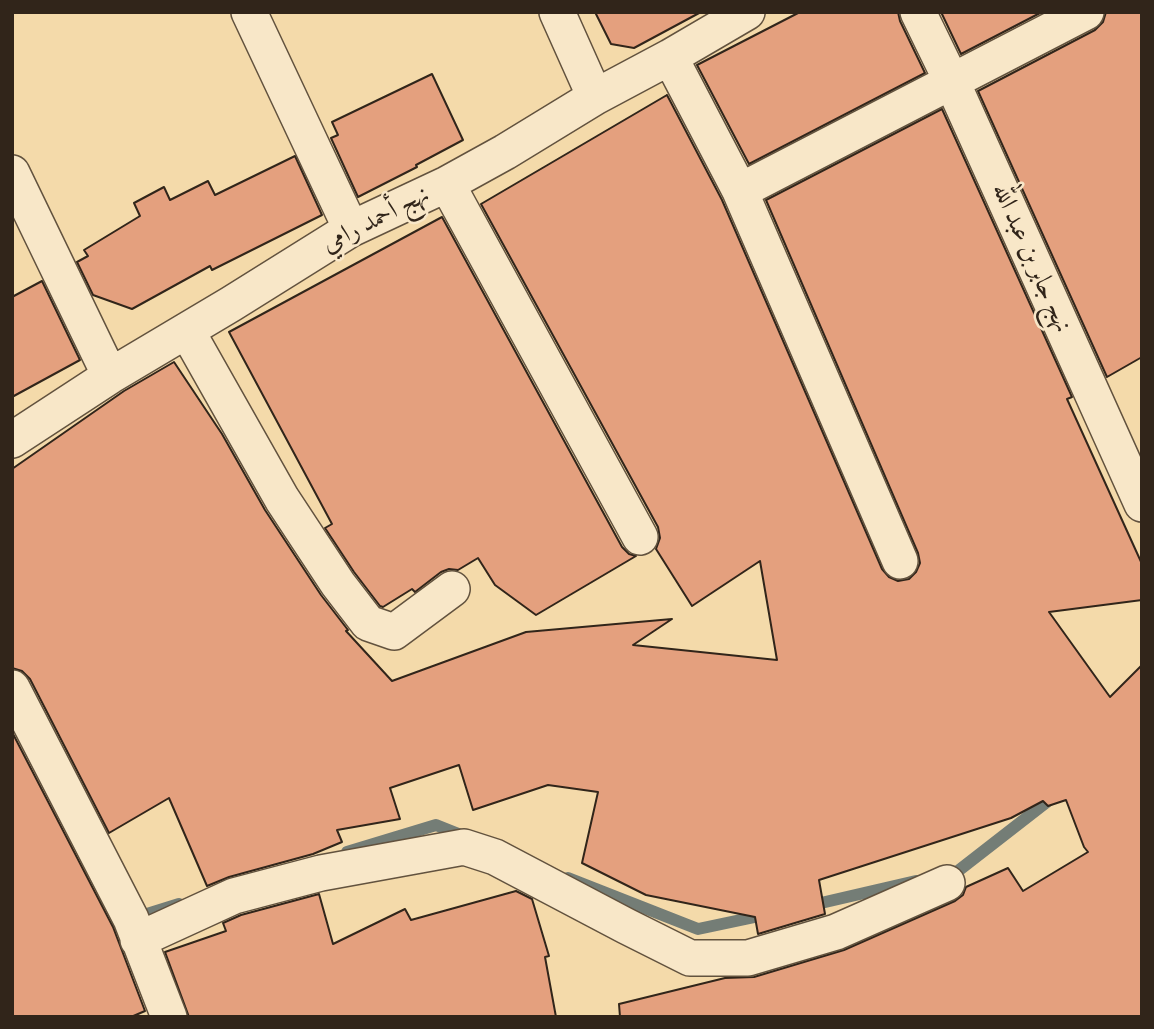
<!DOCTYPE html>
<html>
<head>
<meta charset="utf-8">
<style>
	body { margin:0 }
	#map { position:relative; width:1154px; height:1029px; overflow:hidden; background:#f4daaa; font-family:Alegreya,serif }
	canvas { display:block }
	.frame { position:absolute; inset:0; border:14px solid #31251a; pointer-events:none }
</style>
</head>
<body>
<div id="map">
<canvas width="1154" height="1029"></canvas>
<div class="frame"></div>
</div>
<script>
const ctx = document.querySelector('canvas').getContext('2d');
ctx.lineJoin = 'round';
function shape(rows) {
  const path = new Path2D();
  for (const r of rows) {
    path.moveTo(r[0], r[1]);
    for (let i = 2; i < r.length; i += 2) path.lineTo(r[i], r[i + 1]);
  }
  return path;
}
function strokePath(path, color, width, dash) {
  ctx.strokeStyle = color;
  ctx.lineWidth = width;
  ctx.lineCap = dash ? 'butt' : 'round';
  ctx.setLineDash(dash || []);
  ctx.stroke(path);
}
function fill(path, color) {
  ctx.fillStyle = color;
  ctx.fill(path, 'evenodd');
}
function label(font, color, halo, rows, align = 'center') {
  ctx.font = font + ' Alegreya,Amiri,serif';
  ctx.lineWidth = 5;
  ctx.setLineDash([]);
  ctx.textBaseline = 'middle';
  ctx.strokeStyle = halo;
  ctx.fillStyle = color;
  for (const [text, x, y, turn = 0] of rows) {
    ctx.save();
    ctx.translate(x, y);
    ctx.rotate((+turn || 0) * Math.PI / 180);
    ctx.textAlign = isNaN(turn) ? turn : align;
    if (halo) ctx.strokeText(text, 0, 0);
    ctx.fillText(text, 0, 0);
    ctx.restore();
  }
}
const stream = shape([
	[347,852,436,825,466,837],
	[944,874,958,871,1057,794],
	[568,878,698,929,769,914],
	[808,906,916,881],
	[99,936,131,919,179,904]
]);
const building = shape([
	[595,12,701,12,634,48,611,44,595,12],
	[800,12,898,12,900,21,925,73,749,164,697,65,800,12],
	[941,12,1042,12,961,54,941,12],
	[1106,12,1142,12,1142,357,1107,377,978,91,1095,30,1103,22,1106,12],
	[432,74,463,140,416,165,417,167,358,197,331,138,338,135,332,122,432,74],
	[667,95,722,200,882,569,889,577,898,581,909,579,916,572,920,563,918,553,766,200,942,109,1072,397,1067,399,1142,564,1142,600,1049,612,1110,697,1142,665,1142,1017,620,1017,619,1004,725,978,754,977,844,950,955,901,963,895,966,887,1008,868,1023,891,1088,852,1084,847,1066,800,1048,806,1043,801,1011,818,819,880,825,914,758,934,755,917,646,895,582,863,598,792,548,785,473,810,459,765,390,788,400,819,337,830,342,842,313,854,229,877,207,886,169,798,109,833,30,679,22,671,12,668,12,469,124,391,174,362,222,434,265,510,321,595,348,630,346,631,392,681,526,632,672,619,633,645,777,660,760,561,692,606,656,549,660,538,658,527,481,204,667,95],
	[295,156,322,215,212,270,210,266,132,309,93,295,77,262,88,256,84,250,140,216,134,203,164,187,170,200,208,181,215,195,295,156],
	[442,217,622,547,629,554,636,556,536,615,495,585,478,558,458,570,449,569,441,572,415,592,412,589,383,607,380,606,354,572,325,528,332,524,229,332,442,217],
	[42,281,80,360,12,397,12,297,42,281],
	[12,732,113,927,145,1011,131,1017,12,1017,12,732],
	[516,891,532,899,549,956,545,957,556,1017,189,1017,165,952,226,931,223,923,241,915,319,894,333,944,405,909,411,920,516,891]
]);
const minor = shape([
	[249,12,351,229],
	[557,12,595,97],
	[918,12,952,82,1142,504],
	[670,57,740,191,900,561],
	[12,173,110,376],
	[447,184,640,537],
	[740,191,1086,12],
	[187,331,282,499,338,584,368,623,394,632,452,589],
	[12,440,110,376,231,304,351,229,447,184,505,152,595,97,670,57,747,12],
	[12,688,131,919,169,1017],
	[138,940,234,896,321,873,464,847,495,857,626,926,690,958,748,958,836,932,947,883]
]);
const streetNames = [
	["نهج أحمد رامي",376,220,-27],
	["نهج جابر بن عبد الله",1031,258,66]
];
strokePath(stream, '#747d76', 12);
fill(building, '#e4a07e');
strokePath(building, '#31251a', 2);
strokePath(minor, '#62523e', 38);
strokePath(minor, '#f8e7c8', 35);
label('26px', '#31251a', '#f8e7c8', streetNames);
</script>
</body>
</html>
